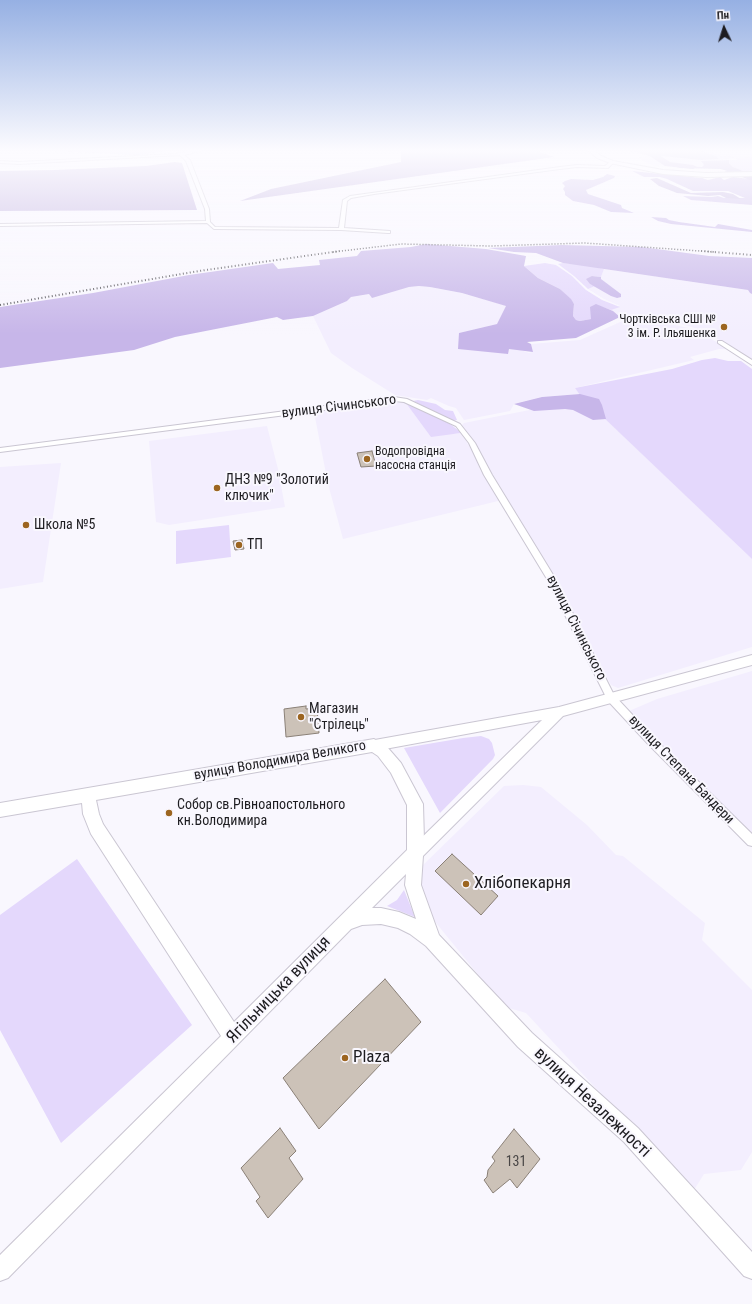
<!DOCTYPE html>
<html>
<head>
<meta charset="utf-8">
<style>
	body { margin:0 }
	#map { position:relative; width:752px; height:1304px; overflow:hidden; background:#f9f7fe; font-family:"Roboto Condensed",sans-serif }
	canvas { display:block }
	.north { position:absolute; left:704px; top:8px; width:40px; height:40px; -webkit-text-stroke:3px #f9f7fe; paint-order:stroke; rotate:356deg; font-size:11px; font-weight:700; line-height:16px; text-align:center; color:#1d1c20 }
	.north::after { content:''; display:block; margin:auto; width:14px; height:18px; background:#1d1c20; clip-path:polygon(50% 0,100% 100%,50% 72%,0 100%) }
</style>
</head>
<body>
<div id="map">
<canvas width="752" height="1304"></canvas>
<div class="north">Пн</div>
</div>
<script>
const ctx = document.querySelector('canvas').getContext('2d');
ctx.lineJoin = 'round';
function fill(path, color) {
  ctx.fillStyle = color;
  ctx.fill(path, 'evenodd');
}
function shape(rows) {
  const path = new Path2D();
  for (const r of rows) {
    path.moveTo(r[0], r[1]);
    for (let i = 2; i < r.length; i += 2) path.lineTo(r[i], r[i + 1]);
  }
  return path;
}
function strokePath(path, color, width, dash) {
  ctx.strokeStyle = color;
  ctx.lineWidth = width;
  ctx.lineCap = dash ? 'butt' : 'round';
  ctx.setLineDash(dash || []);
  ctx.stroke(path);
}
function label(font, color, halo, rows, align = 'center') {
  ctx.font = font + ' "Roboto Condensed",sans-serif';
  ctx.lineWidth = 4;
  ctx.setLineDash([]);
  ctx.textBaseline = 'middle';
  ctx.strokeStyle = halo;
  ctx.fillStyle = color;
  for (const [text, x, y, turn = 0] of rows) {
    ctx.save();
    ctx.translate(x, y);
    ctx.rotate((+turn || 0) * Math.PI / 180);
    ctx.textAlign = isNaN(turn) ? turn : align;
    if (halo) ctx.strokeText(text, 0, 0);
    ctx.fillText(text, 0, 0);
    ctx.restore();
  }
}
const built = shape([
	[712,151,752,151,752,157,701,162,705,165,702,167,671,165,653,166,638,158,648,155,657,158,662,156,701,160,735,158,730,156,716,155],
	[604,269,748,290,750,293,752,294,752,362,726,343,692,327,666,320,639,316,620,317,611,310,620,306,604,299,588,289,595,286,617,298,621,294,600,279],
	[419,286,430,287,462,293,507,306,497,324,459,333,507,354,509,349,518,349,529,353,533,352,531,344,580,340,629,318,641,317,692,329,730,349,719,349,690,357,694,360,575,388,580,394,542,397,514,404,510,411,464,420,456,408,449,406,431,398,427,400,395,395,352,368,331,353,313,316,347,301,351,297,369,294,372,298,409,287],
	[585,399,752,559,752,647,618,688,611,685,581,631,487,470,478,448,462,425,464,423],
	[404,402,455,434,461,433,475,455,480,470,498,497,498,501,343,539,328,484,314,412],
	[267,426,278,469,285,507,169,525,156,522,149,441],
	[61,463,43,582,0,589,0,467],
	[752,671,752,833,672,757,629,711,657,699],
	[523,785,541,787,587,825,616,855,623,856,705,923,702,940,752,990,752,1152,741,1170,704,1174,694,1190,643,1139,526,1013,509,1008,485,983,432,918,419,887,421,867,504,786]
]);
const green = shape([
	[701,151,712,151,716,155,730,156,735,158,752,157,752,171,743,171,733,167,729,163,729,160,737,160,736,158,719,159,716,156],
	[545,263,556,265,572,276,586,290,602,300,620,307,611,310,596,305,591,319,580,321,576,320,573,316,574,304,560,289,538,278,524,266],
	[563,263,587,265,604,269,601,277,592,276,590,284,595,286,588,289,574,276,558,264],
	[715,358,728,361,741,361,752,369,752,559,580,395,575,388,672,369,702,360],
	[418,400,436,404,445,410,453,411,457,420,453,421,413,401],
	[406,403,446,421,458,430,461,433,431,437],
	[229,525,231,557,176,564,176,531],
	[481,736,489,739,492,743,495,755,493,759,440,813,404,748,463,738],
	[77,859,192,1025,61,1143,0,1030,0,915],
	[404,890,415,917,387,906,397,900]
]);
const forest = shape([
	[53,151,167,151,138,155],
	[632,171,702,178,708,180,720,177,724,180,733,177,750,179,752,181,752,205,691,200,683,196,712,197,718,196,724,198,745,198,728,191,693,191,667,179,660,177,644,177],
	[607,174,615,176,614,178,586,190,588,194,621,205,622,208,634,213,611,212,594,205,573,201,565,195,565,192,563,189,565,186,562,183,565,181,571,179,593,180,603,177],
	[651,217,666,218,669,220,679,222,715,227,718,224,752,230,752,232,671,224,658,221],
	[426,244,486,249,526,256,524,266,538,278,560,289,571,299,574,304,573,316,576,320,580,321,591,319,590,307,596,304,613,311,620,317,576,338,527,342,531,344,533,352,509,349,508,354,458,349,459,333,497,324,506,306,462,293,430,287,419,286,409,287,372,298,369,294,351,297,347,301,313,316,283,320,277,317,175,337,134,350,0,368,0,307,93,293,189,275,273,263,278,269,320,265,319,260,357,256,361,251,411,247],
	[562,245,642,247,709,256,752,258,752,294,750,293,748,290,563,263,536,253,514,252,488,248],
	[592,276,601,277,601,279,621,294,621,297,617,298,611,296,590,284,586,279],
	[580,394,599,399,602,405,606,419,593,420,573,410,565,409,534,411,514,404,542,397]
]);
const water = shape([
	[401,151,537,151,554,157,240,201,271,189,401,162],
	[631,151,701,151,716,156,719,159,701,160,662,156,657,158],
	[729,160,729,163,733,167,743,171,752,171,752,181,732,173,721,173,727,171,721,169,681,168,667,165,702,167,704,165,701,161],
	[175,162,182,163,197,210,0,211,0,171,55,170,146,166],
	[657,178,691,193,723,192,733,194,741,199,726,198,720,195,708,196,677,193,659,186,650,179]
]);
const river = shape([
	[642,151,653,151,670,162,693,165,697,167,693,169,665,166,642,151]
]);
const building = shape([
	[372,451,376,466,361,467,357,453,372,451],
	[242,540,244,549,235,550,233,541,242,540],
	[306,706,306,709,317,708,319,733,286,737,284,709,306,706],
	[452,854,498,896,481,915,435,871,452,854],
	[385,979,421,1022,319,1129,283,1078,385,979],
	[280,1128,296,1151,289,1158,303,1179,268,1218,256,1201,260,1197,241,1168,280,1128],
	[514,1129,540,1159,517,1188,510,1179,493,1193,484,1180,487,1177,488,1170,495,1161,492,1157,514,1129]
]);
const minor = shape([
	[190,151,200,151,184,155,190,160,209,209,210,222,215,227,339,228,343,200,350,196,560,167,577,165,605,166,611,161,614,162,608,168,577,167,560,169,374,194,351,198,347,201,344,228,390,231,390,233,388,233,341,230,214,229,207,223,0,226,0,224,206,221,205,209,186,161,180,155,19,164,0,163,0,161,19,162,175,154,190,151],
	[718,341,722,341,752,360,752,365,718,343,718,341],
	[394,397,407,399,460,424,475,443,492,475,555,578,614,695,654,738,752,834,752,846,748,845,648,744,608,701,547,579,484,475,469,443,456,426,404,402,394,401,0,452,0,448,394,397]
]);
const tertiary = shape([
	[589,151,595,151,601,156,613,161,663,170,706,173,752,172,752,176,706,177,663,174,610,163,597,158,589,151],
	[752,655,752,665,563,716,420,859,415,861,410,859,408,854,410,849,542,720,374,751,369,749,367,745,369,741,559,707,752,655]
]);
const secondary = shape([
	[374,739,388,748,401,763,423,804,424,841,421,885,439,935,532,1033,638,1128,752,1252,752,1279,744,1276,624,1142,518,1047,426,946,410,934,398,928,381,924,362,925,351,929,8,1278,0,1281,0,1255,221,1036,91,834,83,814,82,803,0,817,0,803,374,739],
	[372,752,378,756,391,773,407,805,407,850,234,1022,103,824,99,814,96,800,372,752],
	[406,874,405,885,416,919,399,912,381,908,372,908,406,874]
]);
const railFar1 = shape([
	[333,252,401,244,491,246,585,243,715,252]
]);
const rail = shape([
	[701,251,752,255],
	[0,305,199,271,340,251]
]);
const markers = [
	[724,327,4,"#9c6520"],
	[367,459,4,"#9c6520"],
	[217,488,4,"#9c6520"],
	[26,525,4,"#9c6520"],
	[239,545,4,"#9c6520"],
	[301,717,4,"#9c6520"],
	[169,813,4,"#9c6520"],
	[466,884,4,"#9c6520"],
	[345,1058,4,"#9c6520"]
];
const farPoinames = [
	["Чортківська СШІ №",716,320],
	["3 ім. Р. Ільяшенка",716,334],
	["Водопровідна",375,452,"left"],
	["насосна станція",375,466,"left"]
];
const streetNames = [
	["вулиця Січинського",339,407,-7],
	["вулиця Січинського",576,628,63],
	["вулиця Володимира Великого",280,761,-10],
	["вулиця Степана Бандери",681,770,46]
];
const poiNames = [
	["ДНЗ №9 \"Золотий",225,480],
	["ключик\"",225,496],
	["Школа №5",34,525],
	["ТП",247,545],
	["Магазин",309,709],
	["\"Стрілець\"",309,725],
	["Собор св.Рівноапостольного",177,805],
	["кн.Володимира",177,821]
];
const nearNumbernames = [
	["131",516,1162]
];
const nearPoinames = [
	["Хлібопекарня",474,884],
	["Plaza",353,1058]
];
const nearStreetnames = [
	["Ягільницька вулиця",279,990,-46],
	["вулиця Незалежності",592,1103,43]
];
fill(built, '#f3eefe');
fill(green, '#e4d8fc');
fill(forest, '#c7b6e9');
fill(water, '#bbaadc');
fill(river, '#bbaadc');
fill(building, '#ccc2b8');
strokePath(building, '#8a8077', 1);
strokePath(minor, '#cac6d2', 2);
strokePath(tertiary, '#cac6d2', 2);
strokePath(secondary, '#cac6d2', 2);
fill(minor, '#fff');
fill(tertiary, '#fff');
fill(secondary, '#fff');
strokePath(railFar1, '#4e4d52', 1.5, [1, 2]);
strokePath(rail, '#4e4d52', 2, [1, 2.5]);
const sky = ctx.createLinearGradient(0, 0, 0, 334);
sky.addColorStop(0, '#96b0e3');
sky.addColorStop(0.45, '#fcfbff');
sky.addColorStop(1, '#fcfbff00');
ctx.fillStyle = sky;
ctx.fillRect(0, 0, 752, 334);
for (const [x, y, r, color] of markers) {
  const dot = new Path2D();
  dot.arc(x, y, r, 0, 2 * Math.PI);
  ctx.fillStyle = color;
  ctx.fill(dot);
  strokePath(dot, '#f9f7fe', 1.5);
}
label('12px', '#1d1c20', '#f9f7fe', farPoinames, 'right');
label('14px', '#1d1c20', '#f9f7fe', streetNames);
label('14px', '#1d1c20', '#f9f7fe', poiNames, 'left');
label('14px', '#494646', null, nearNumbernames);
label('17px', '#1d1c20', '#f9f7fe', nearPoinames, 'left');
label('17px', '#1d1c20', '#f9f7fe', nearStreetnames);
</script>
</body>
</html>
